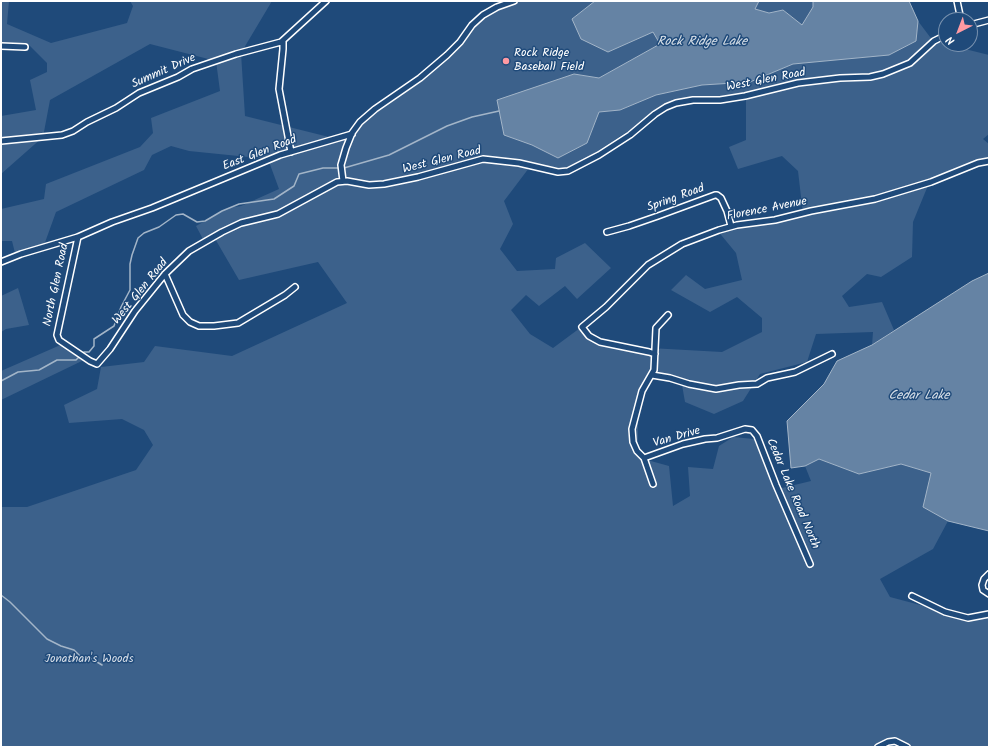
<!DOCTYPE html>
<html>
<head>
<meta charset="utf-8">
<style>
	body { margin:0 }
	#map { position:relative; width:990px; height:748px; overflow:hidden; background:#1f4a7a; font-family:Kalam,sans-serif }
	canvas { display:block }
	.frame { position:absolute; inset:0; border:2px solid #fff; pointer-events:none }
	.north { position:absolute; left:938px; top:12px; width:40px; height:40px; box-sizing:border-box; background:#1f4a7a; border:1px solid #7992af; border-radius:50%; rotate:222deg; font-size:11px; font-weight:700; line-height:16px; text-align:center; color:#fff }
	.north::after { content:''; display:block; margin:auto; width:14px; height:18px; background:#ff9aa2; clip-path:polygon(50% 0,100% 100%,50% 72%,0 100%) }
</style>
</head>
<body>
<div id="map">
<canvas width="990" height="748"></canvas>
<div class="frame"></div>
<div class="north">N</div>
</div>
<script>
const ctx = document.querySelector('canvas').getContext('2d');
ctx.lineJoin = 'round';
function fill(path, color) {
  ctx.fillStyle = color;
  ctx.fill(path, 'evenodd');
}
function shape(rows) {
  const path = new Path2D();
  for (const r of rows) {
    path.moveTo(r[0], r[1]);
    for (let i = 2; i < r.length; i += 2) path.lineTo(r[i], r[i + 1]);
  }
  return path;
}
function strokePath(path, color, width, dash) {
  ctx.strokeStyle = color;
  ctx.lineWidth = width;
  ctx.lineCap = dash ? 'butt' : 'round';
  ctx.setLineDash(dash || []);
  ctx.stroke(path);
}
function label(font, color, halo, rows, align = 'center') {
  ctx.font = font + ' Kalam,sans-serif';
  ctx.lineWidth = 3;
  ctx.setLineDash([]);
  ctx.textBaseline = 'middle';
  ctx.strokeStyle = halo;
  ctx.fillStyle = color;
  for (const [text, x, y, turn = 0] of rows) {
    ctx.save();
    ctx.translate(x, y);
    ctx.rotate((+turn || 0) * Math.PI / 180);
    ctx.textAlign = isNaN(turn) ? turn : align;
    if (halo) ctx.strokeText(text, 0, 0);
    ctx.fillText(text, 0, 0);
    ctx.restore();
  }
}
const green = shape([
	[1,1,9,1,7,24,51,43,127,23,133,6,130,1,272,1,241,53,245,116,341,140,386,99,440,61,483,14,512,1,595,1,572,19,608,52,653,32,660,44,599,78,574,74,504,135,532,145,558,158,587,143,599,112,620,110,656,95,702,85,750,82,793,64,889,55,916,41,918,21,933,41,989,55,989,134,983,139,989,144,989,162,929,183,913,222,912,257,881,277,867,274,842,296,849,307,882,302,894,330,872,345,873,332,816,334,807,362,760,374,743,401,714,414,685,402,682,385,651,378,643,400,638,418,638,455,640,458,669,466,673,506,690,496,688,467,713,469,719,446,733,437,754,439,778,489,811,481,805,466,819,459,859,474,901,464,924,471,926,470,932,473,923,507,948,521,933,549,880,579,890,597,954,614,971,616,989,614,989,747,1,747,1,507,27,507,136,470,153,445,144,430,122,419,69,423,64,405,97,389,101,367,144,362,155,346,232,356,347,303,318,262,239,280,214,237,204,241,196,226,228,208,241,206,279,189,268,159,189,151,171,146,152,155,144,170,56,212,43,248,16,257,12,241,1,241,1,209,44,199,46,184,140,147,153,133,151,118,220,91,216,61,150,44,50,100,43,137,1,174,1,116,36,110,30,80,47,72,47,63,27,43,1,46],
	[746,93,746,140,729,147,738,169,782,156,798,171,803,214,717,230,736,253,742,280,705,289,686,275,671,290,710,312,737,297,762,318,762,332,722,352,614,346,580,328,553,348,530,334,511,310,526,295,539,306,565,286,577,299,611,268,585,243,556,258,555,269,517,271,500,249,513,224,504,201,532,164,570,169,668,105],
	[759,1,813,1,813,7,802,26,783,10,769,13,755,9],
	[18,288,29,325,6,329,1,332,1,296],
	[65,343,86,359,1,400,1,371]
]);
const water = shape([
	[595,1,759,1,755,9,769,13,783,10,802,25,813,7,813,1,909,1,918,21,916,41,889,55,793,64,750,82,702,85,656,95,620,110,599,112,587,143,558,158,532,145,504,135,497,100,574,74,599,78,660,44,653,32,608,52,581,39,572,19,595,1],
	[989,273,989,531,948,521,923,507,931,473,901,464,859,474,819,459,805,466,791,468,787,421,824,384,837,361,872,345,972,281,989,273]
]);
const stream = shape([
	[344,168,389,155,447,126,472,117,499,111],
	[84,352,89,352,94,346,94,339,114,326,121,307,130,290,130,264,132,255,138,238,144,233,159,227,176,215,183,214,197,222,205,221,222,211,239,204,274,199,294,186,299,174,323,168,340,168],
	[1,381,18,372,39,370,57,360,76,360,79,357],
	[1,595,10,602,47,639,61,646,74,650,80,656,92,659,102,665]
]);
const minor = shape([
	[957,1,961,20],
	[970,25,989,20],
	[283,41,283,49,279,89,291,152],
	[1,46,25,47],
	[1,141,62,135,73,131,87,122,116,108,139,93,178,77,192,69,236,54,281,42,326,1],
	[343,181,341,165,346,148,352,133,360,122,375,109,420,78,447,55,460,42,472,25,483,15,497,7,514,1],
	[607,232,629,226,658,216,715,195,717,195,721,198,727,211,731,226],
	[78,237,57,335,59,340,90,361,97,364,110,349,135,311,165,274,189,251,222,232,241,223,278,214,337,182,347,181,369,185,384,184,418,177,483,159,519,163,558,172,568,171,599,155,630,135,655,114,666,107,676,103,693,100,720,100,745,96,798,83,840,78,870,77,883,74,910,63,934,41,946,35],
	[1,262,21,254,78,237,112,222,152,208,280,155,352,134],
	[165,274,183,315,190,322,199,326,214,326,238,323,285,295,295,287],
	[668,315,656,328,654,370,642,391,632,429,633,442,637,451,644,458,683,444,705,439,717,438,745,429,752,430,757,436,776,485,810,564],
	[655,354,649,352,600,342,589,336,582,327,606,307,648,265,682,244,719,230,737,225,775,220,811,211,875,199,931,182,978,163,989,161],
	[652,375,670,378,689,384,716,389,739,385,757,384,767,378,795,372,832,354],
	[644,458,653,484],
	[989,574,984,579,982,585,983,590,989,594],
	[912,596,945,612,968,618,989,614],
	[878,747,888,742,895,741,907,747]
]);
const markers = [
	[506,61,4,"#ff9aa2"]
];
const poiNames = [
	["Rock Ridge",514,54],
	["Baseball Field",514,68]
];
const streetNames = [
	["Summit Drive",164,72,-24],
	["West Glen Road",766,81,-11],
	["East Glen Road",260,154,-21],
	["West Glen Road",442,161,-14],
	["Spring Road",676,199,-20],
	["Florence Avenue",767,210,-11],
	["North Glen Road",57,285,-78],
	["West Glen Road",141,292,-51],
	["Van Drive",677,438,-16],
	["Cedar Lake Road North",792,494,67]
];
const parkNames = [
	["Jonathan's Woods",89,660]
];
const waterNames = [
	["Rock Ridge Lake",702,43],
	["Cedar Lake",919,397]
];
fill(green, '#3c618b');
fill(water, '#6583a4');
strokePath(water, '#a3b5c8', 1);
strokePath(stream, '#a3b5c8', 1.5);
strokePath(minor, '#fff', 8);
strokePath(minor, '#1f4a7a', 5);
for (const [x, y, r, color] of markers) {
  const dot = new Path2D();
  dot.arc(x, y, r, 0, 2 * Math.PI);
  ctx.fillStyle = color;
  ctx.fill(dot);
  strokePath(dot, '#1f4a7a', 1.5);
}
label('12px', '#fff', '#1f4a7a', poiNames, 'left');
label('12px', '#fff', '#1f4a7a', streetNames);
label('12px', '#d8dfe8', '#1f4a7a', parkNames);
label('italic 13px', '#d8e0e8', '#1f4a7a', waterNames);
</script>
</body>
</html>
